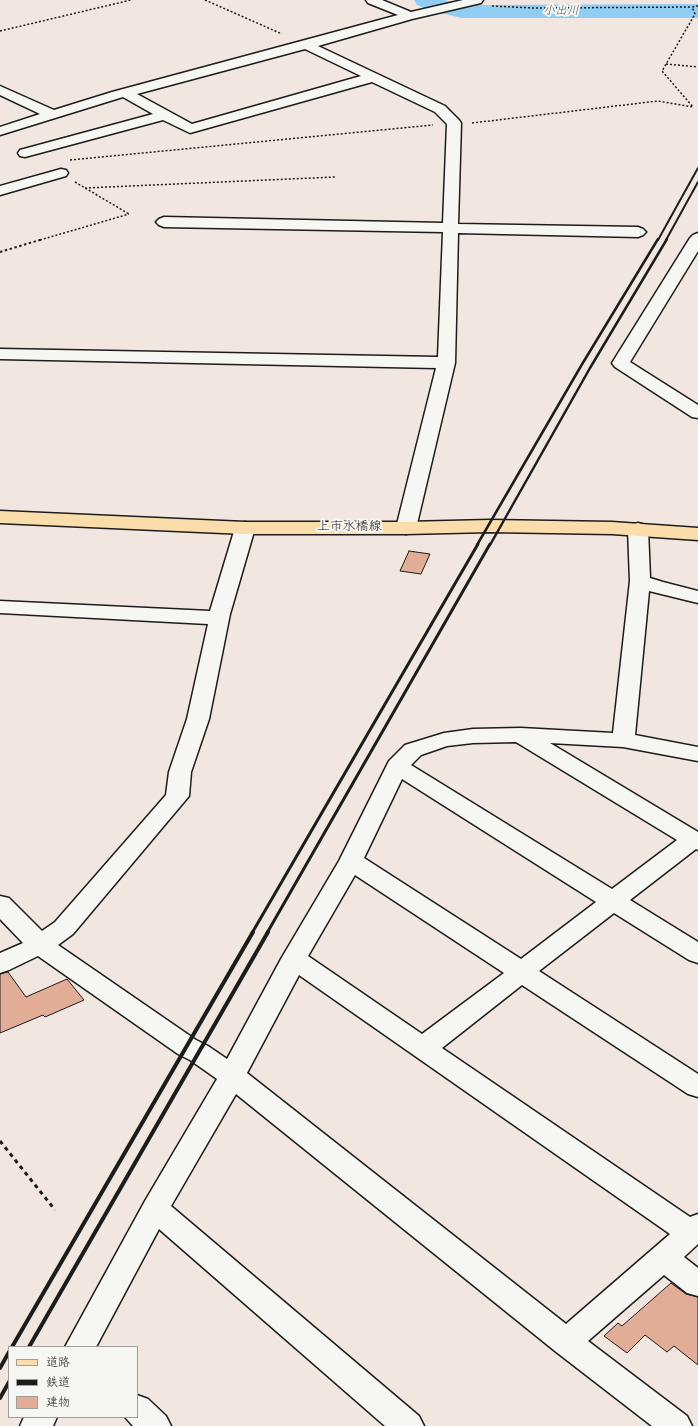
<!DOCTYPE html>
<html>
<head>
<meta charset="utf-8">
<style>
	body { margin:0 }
	#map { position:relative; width:698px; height:1426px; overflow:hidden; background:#f2e7e0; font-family:Dekko,"Klee One",sans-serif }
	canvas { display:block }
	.legend { position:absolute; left:8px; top:1346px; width:130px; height:72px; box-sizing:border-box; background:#f6f6f2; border:1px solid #9f9f9c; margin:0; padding:5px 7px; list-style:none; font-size:12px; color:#1c1c1c }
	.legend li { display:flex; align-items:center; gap:8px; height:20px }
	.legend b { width:20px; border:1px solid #9f9f9c }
</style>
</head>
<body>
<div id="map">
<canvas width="698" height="1426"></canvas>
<ul class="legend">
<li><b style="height:5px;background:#fbddab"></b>道路</li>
<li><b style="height:5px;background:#1c1c1c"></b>鉄道</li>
<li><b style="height:11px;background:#e2ad96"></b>建物</li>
</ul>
</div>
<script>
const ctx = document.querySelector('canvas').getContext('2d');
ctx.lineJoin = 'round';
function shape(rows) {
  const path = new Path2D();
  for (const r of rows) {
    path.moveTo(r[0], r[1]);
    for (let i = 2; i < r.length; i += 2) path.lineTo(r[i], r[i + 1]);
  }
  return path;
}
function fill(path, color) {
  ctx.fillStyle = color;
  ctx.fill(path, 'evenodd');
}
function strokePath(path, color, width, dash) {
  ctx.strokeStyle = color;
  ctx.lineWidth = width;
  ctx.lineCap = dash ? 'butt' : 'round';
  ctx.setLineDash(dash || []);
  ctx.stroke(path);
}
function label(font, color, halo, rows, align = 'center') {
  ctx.font = font + ' Dekko,"Klee One",sans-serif';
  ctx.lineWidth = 4;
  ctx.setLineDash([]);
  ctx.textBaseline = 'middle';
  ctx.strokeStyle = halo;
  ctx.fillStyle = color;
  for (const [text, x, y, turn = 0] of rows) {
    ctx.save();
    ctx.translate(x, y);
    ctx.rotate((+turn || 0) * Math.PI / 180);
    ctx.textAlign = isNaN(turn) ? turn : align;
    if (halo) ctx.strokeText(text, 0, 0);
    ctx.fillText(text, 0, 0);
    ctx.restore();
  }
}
const river = shape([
	[414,0,444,0,462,4,485,5,698,4,698,18,462,18,429,10,417,5,414,0]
]);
const building = shape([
	[409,551,430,554,421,574,400,571,409,551],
	[8,972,26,997,67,979,84,1000,45,1017,43,1015,0,1033,0,974,8,972],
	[671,1283,686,1294,698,1297,698,1365,674,1346,667,1352,645,1335,627,1353,604,1336,618,1323,622,1326,671,1283]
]);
const pathFar2 = shape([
	[205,0,282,34],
	[492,6,534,8,692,7],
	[0,31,131,0],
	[666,64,698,67],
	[472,123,658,101,693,107,662,71,695,14,692,7,698,6],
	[70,160,433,125],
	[75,182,129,214],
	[85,188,335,177],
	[40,240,129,214]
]);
const pathFar1 = shape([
	[0,252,43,239]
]);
const path = shape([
	[0,1141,55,1210]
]);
const minor = shape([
	[366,0,382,0,411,12,463,0,483,0,481,3,412,19,318,46,445,106,459,120,461,123,458,224,638,227,643,229,646,232,643,235,638,237,458,233,455,363,416,528,413,532,406,534,399,532,396,528,436,368,0,359,0,349,438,357,443,232,164,227,159,225,156,222,159,219,164,217,443,223,447,124,435,112,372,82,190,133,163,120,25,157,20,156,18,153,20,150,153,114,123,97,0,135,0,127,40,114,0,95,0,86,54,110,112,92,398,15,368,3,366,0],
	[305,49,361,76,192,124,137,94,305,49],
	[61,169,66,170,68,173,66,176,0,195,0,186,61,169],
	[698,233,698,251,630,362,698,405,698,418,692,417,615,367,612,363,690,238,693,235,698,233],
	[245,522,252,524,255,528,230,614,209,719,191,772,189,796,73,934,58,945,196,1040,208,1046,227,1059,281,959,339,861,389,761,405,745,444,733,473,729,521,728,613,733,630,581,628,529,631,525,638,523,645,525,648,529,650,578,663,582,698,591,698,603,649,591,635,735,698,747,698,761,623,747,550,743,698,832,698,850,696,849,630,900,698,942,698,963,689,960,614,913,539,971,698,1074,698,1097,688,1094,522,985,442,1048,690,1217,698,1214,698,1244,684,1257,698,1268,698,1296,687,1293,664,1275,588,1341,687,1416,692,1426,652,1426,555,1351,236,1094,171,1206,419,1416,424,1426,385,1426,159,1229,96,1347,65,1347,145,1201,217,1079,190,1060,178,1054,38,956,9,970,0,973,0,953,23,943,0,919,0,896,9,898,42,931,55,922,166,795,169,772,187,719,208,624,0,613,0,601,210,611,235,528,238,524,245,522],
	[516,742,677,840,612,889,411,765,421,755,447,746,473,743,516,742],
	[402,779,596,902,521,959,364,858,402,779],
	[355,875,504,973,422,1034,308,956,355,875],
	[299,975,670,1234,566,1324,247,1073,299,975],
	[137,1395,148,1399,166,1416,171,1426,133,1426,125,1417,137,1417,137,1395],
	[24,1417,57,1417,53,1426,20,1426,24,1417]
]);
const major = shape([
	[0,511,245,522,406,522,490,520,612,522,698,528,698,540,612,534,490,532,406,534,245,534,0,523,0,511]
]);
const railFar3 = shape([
	[658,240,698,168],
	[666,240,698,182]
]);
const railFar2 = shape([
	[477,545,581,366,658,239],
	[490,545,590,368,667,239]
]);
const railFar1 = shape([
	[252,933,478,544],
	[267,933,490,544]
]);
const rail = shape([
	[12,1347,253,932],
	[29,1347,268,932],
	[0,1368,9,1352],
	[0,1398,9,1382]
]);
const farWaternames = [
	["小出川",561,12]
];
const streetNames = [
	["上市水橋線",349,528]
];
fill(river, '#91cdf2');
fill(building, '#e2ad96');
strokePath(building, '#1c1c1c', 1);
strokePath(minor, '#1c1c1c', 3);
strokePath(major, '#1c1c1c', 3);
strokePath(pathFar2, '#1c1c1c', 1.5, [2, 2]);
strokePath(pathFar1, '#1c1c1c', 2, [2.5, 2.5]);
strokePath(path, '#1c1c1c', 3, [4, 4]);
fill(minor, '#f6f6f2');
fill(major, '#fbddab');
strokePath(railFar3, '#1c1c1c', 2);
strokePath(railFar2, '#1c1c1c', 2.5);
strokePath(railFar1, '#1c1c1c', 3);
strokePath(rail, '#1c1c1c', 4);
label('italic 12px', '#455a67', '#f6f6f2', farWaternames);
label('13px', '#1c1c1c', '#f6f6f2', streetNames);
</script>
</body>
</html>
